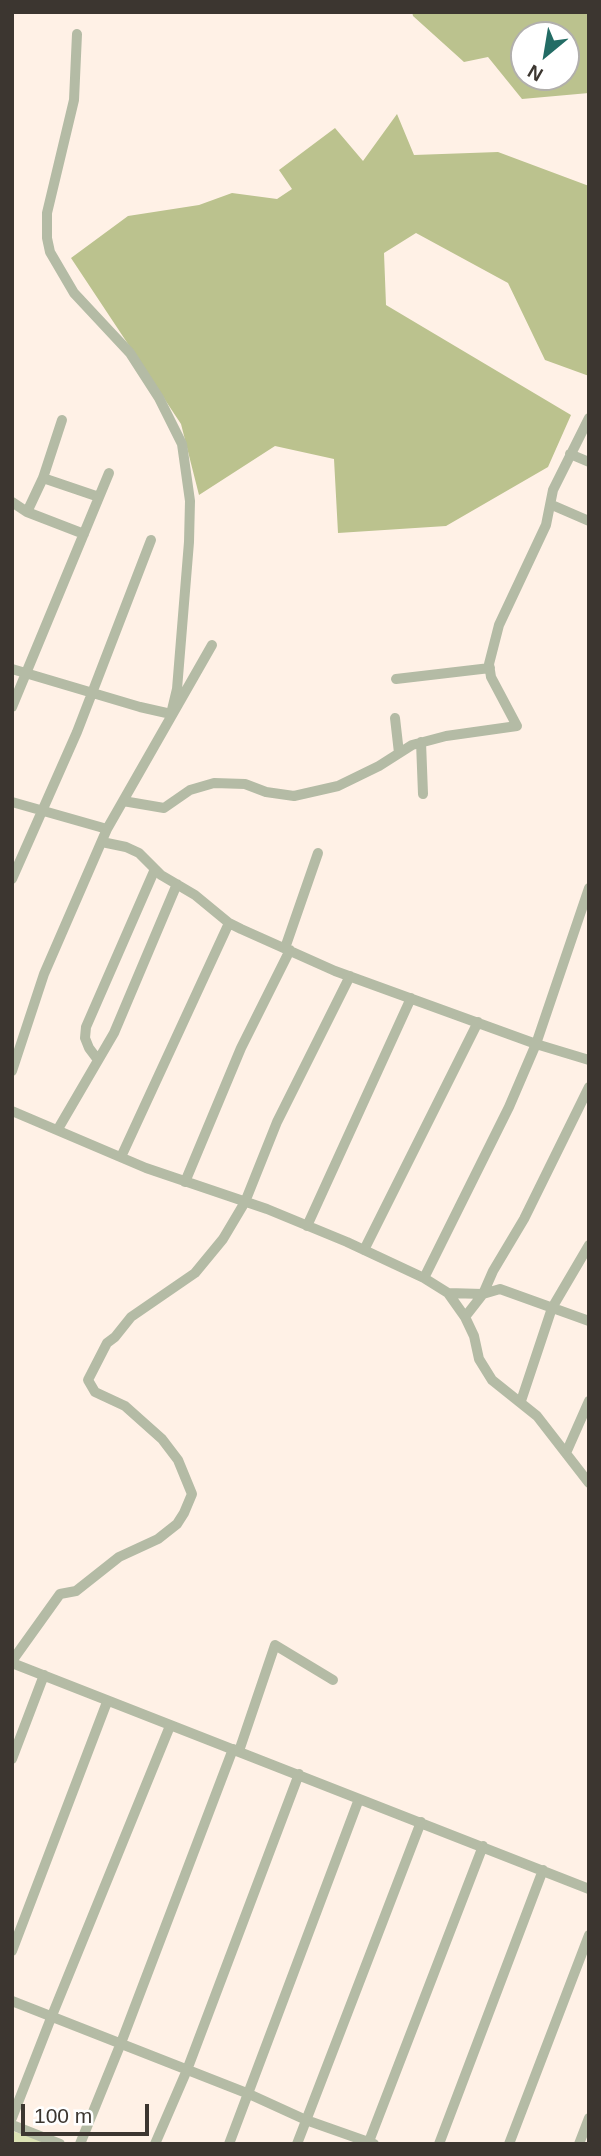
<!DOCTYPE html>
<html>
<head>
<meta charset="utf-8">
<style>
	body { margin:0 }
	#map { position:relative; width:601px; height:2156px; overflow:hidden; background:#fff1e6; font-family:Arial,sans-serif }
	canvas { display:block }
	.frame { position:absolute; inset:0; border:14px solid #3c3630; pointer-events:none }
	.north { position:absolute; left:510px; top:21px; width:70px; height:70px; box-sizing:border-box; background:#fff; border:2px solid #b1afac; border-radius:50%; rotate:210deg; font-size:19px; font-weight:700; line-height:28px; text-align:center; color:#3c3630 }
	.north::after { content:''; display:block; margin:auto; width:24px; height:32px; background:#236c65; clip-path:polygon(50% 0,100% 100%,50% 72%,0 100%) }
	.scale { position:absolute; left:21px; top:2104px; width:128px; height:32px; box-sizing:border-box; border:4px solid #3c3630; border-top:0; padding-left:9px; font-size:21px; line-height:24px; white-space:nowrap; color:#3c3630; -webkit-text-stroke:5px #fff; paint-order:stroke }
</style>
</head>
<body>
<div id="map">
<canvas width="601" height="2156"></canvas>
<div class="frame"></div>
<div class="north">N</div>
<div class="scale">100 m</div>
</div>
<script>
const ctx = document.querySelector('canvas').getContext('2d');
ctx.lineJoin = 'round';
function fill(path, color) {
  ctx.fillStyle = color;
  ctx.fill(path, 'evenodd');
}
function shape(rows) {
  const path = new Path2D();
  for (const r of rows) {
    path.moveTo(r[0], r[1]);
    for (let i = 2; i < r.length; i += 2) path.lineTo(r[i], r[i + 1]);
  }
  return path;
}
function strokePath(path, color, width, dash) {
  ctx.strokeStyle = color;
  ctx.lineWidth = width;
  ctx.lineCap = dash ? 'butt' : 'round';
  ctx.setLineDash(dash || []);
  ctx.stroke(path);
}
const green = shape([
	[12,2131,18,2133,59,2144,12,2144]
]);
const forest = shape([
	[412,12,589,12,589,93,522,99,488,57,464,62,413,16],
	[524,35,566,35,566,77,524,77],
	[397,114,414,155,498,152,589,186,589,376,545,360,508,283,416,233,384,253,386,305,571,415,548,467,446,526,338,533,334,459,275,446,199,495,181,424,71,258,128,216,199,205,232,193,277,199,292,189,279,170,335,128,363,161]
]);
const street = shape([
	[570,454,589,462],
	[43,478,99,497],
	[12,502,27,512,84,534],
	[552,505,589,521],
	[27,512,43,478,62,420],
	[12,669,140,707,171,714,177,689,189,542,190,501,182,444,159,398,130,353,74,293,50,252,47,238,47,213,74,100,77,34],
	[396,679,490,668],
	[12,707,109,473],
	[395,718,399,753],
	[421,742,423,794],
	[123,801,164,808,190,790,214,783,245,784,266,792,294,796,338,786,379,766,412,745,446,736,517,726,491,677,489,664,499,625,546,525,553,490,589,418],
	[12,802,107,829],
	[102,842,126,847,139,853,161,875,195,895,229,923,241,929,335,971,536,1044,589,1060],
	[12,879,77,732,151,540],
	[285,948,318,853],
	[98,1060,89,1048,85,1038,86,1027,155,869],
	[12,1071,44,974,107,829,212,645],
	[12,1111,146,1168,267,1209,347,1242,424,1278,448,1293,465,1317,474,1336,479,1359,492,1380,537,1416,589,1483],
	[58,1129,114,1033,177,884],
	[121,1157,229,923],
	[185,1182,241,1048,290,950],
	[307,1226,411,998],
	[364,1250,478,1022],
	[424,1278,509,1107,536,1044,589,888],
	[448,1293,483,1294,493,1271,524,1219,589,1087],
	[465,1317,483,1294,500,1289,589,1321],
	[521,1401,552,1308,589,1245],
	[566,1453,589,1401],
	[12,1661,60,1594,76,1591,119,1557,158,1539,177,1524,184,1513,192,1494,178,1460,162,1439,125,1406,95,1392,88,1380,107,1343,115,1337,131,1317,195,1273,223,1239,245,1202,277,1122,350,976],
	[12,1663,589,1889],
	[239,1751,275,1645,333,1680],
	[12,1759,44,1675],
	[12,1951,107,1702],
	[12,2001,249,2094,306,2120,374,2144],
	[12,2118,51,2018,170,1726],
	[12,2125,60,2144],
	[80,2144,121,2043,233,1749],
	[155,2144,187,2070,299,1774],
	[229,2144,359,1799],
	[297,2144,421,1822],
	[368,2144,483,1846],
	[439,2144,543,1870],
	[509,2144,589,1935],
	[579,2144,589,2118]
]);
fill(green, '#dce3b5');
fill(forest, '#bbc28e');
strokePath(street, '#b4bba5', 10);
</script>
</body>
</html>
